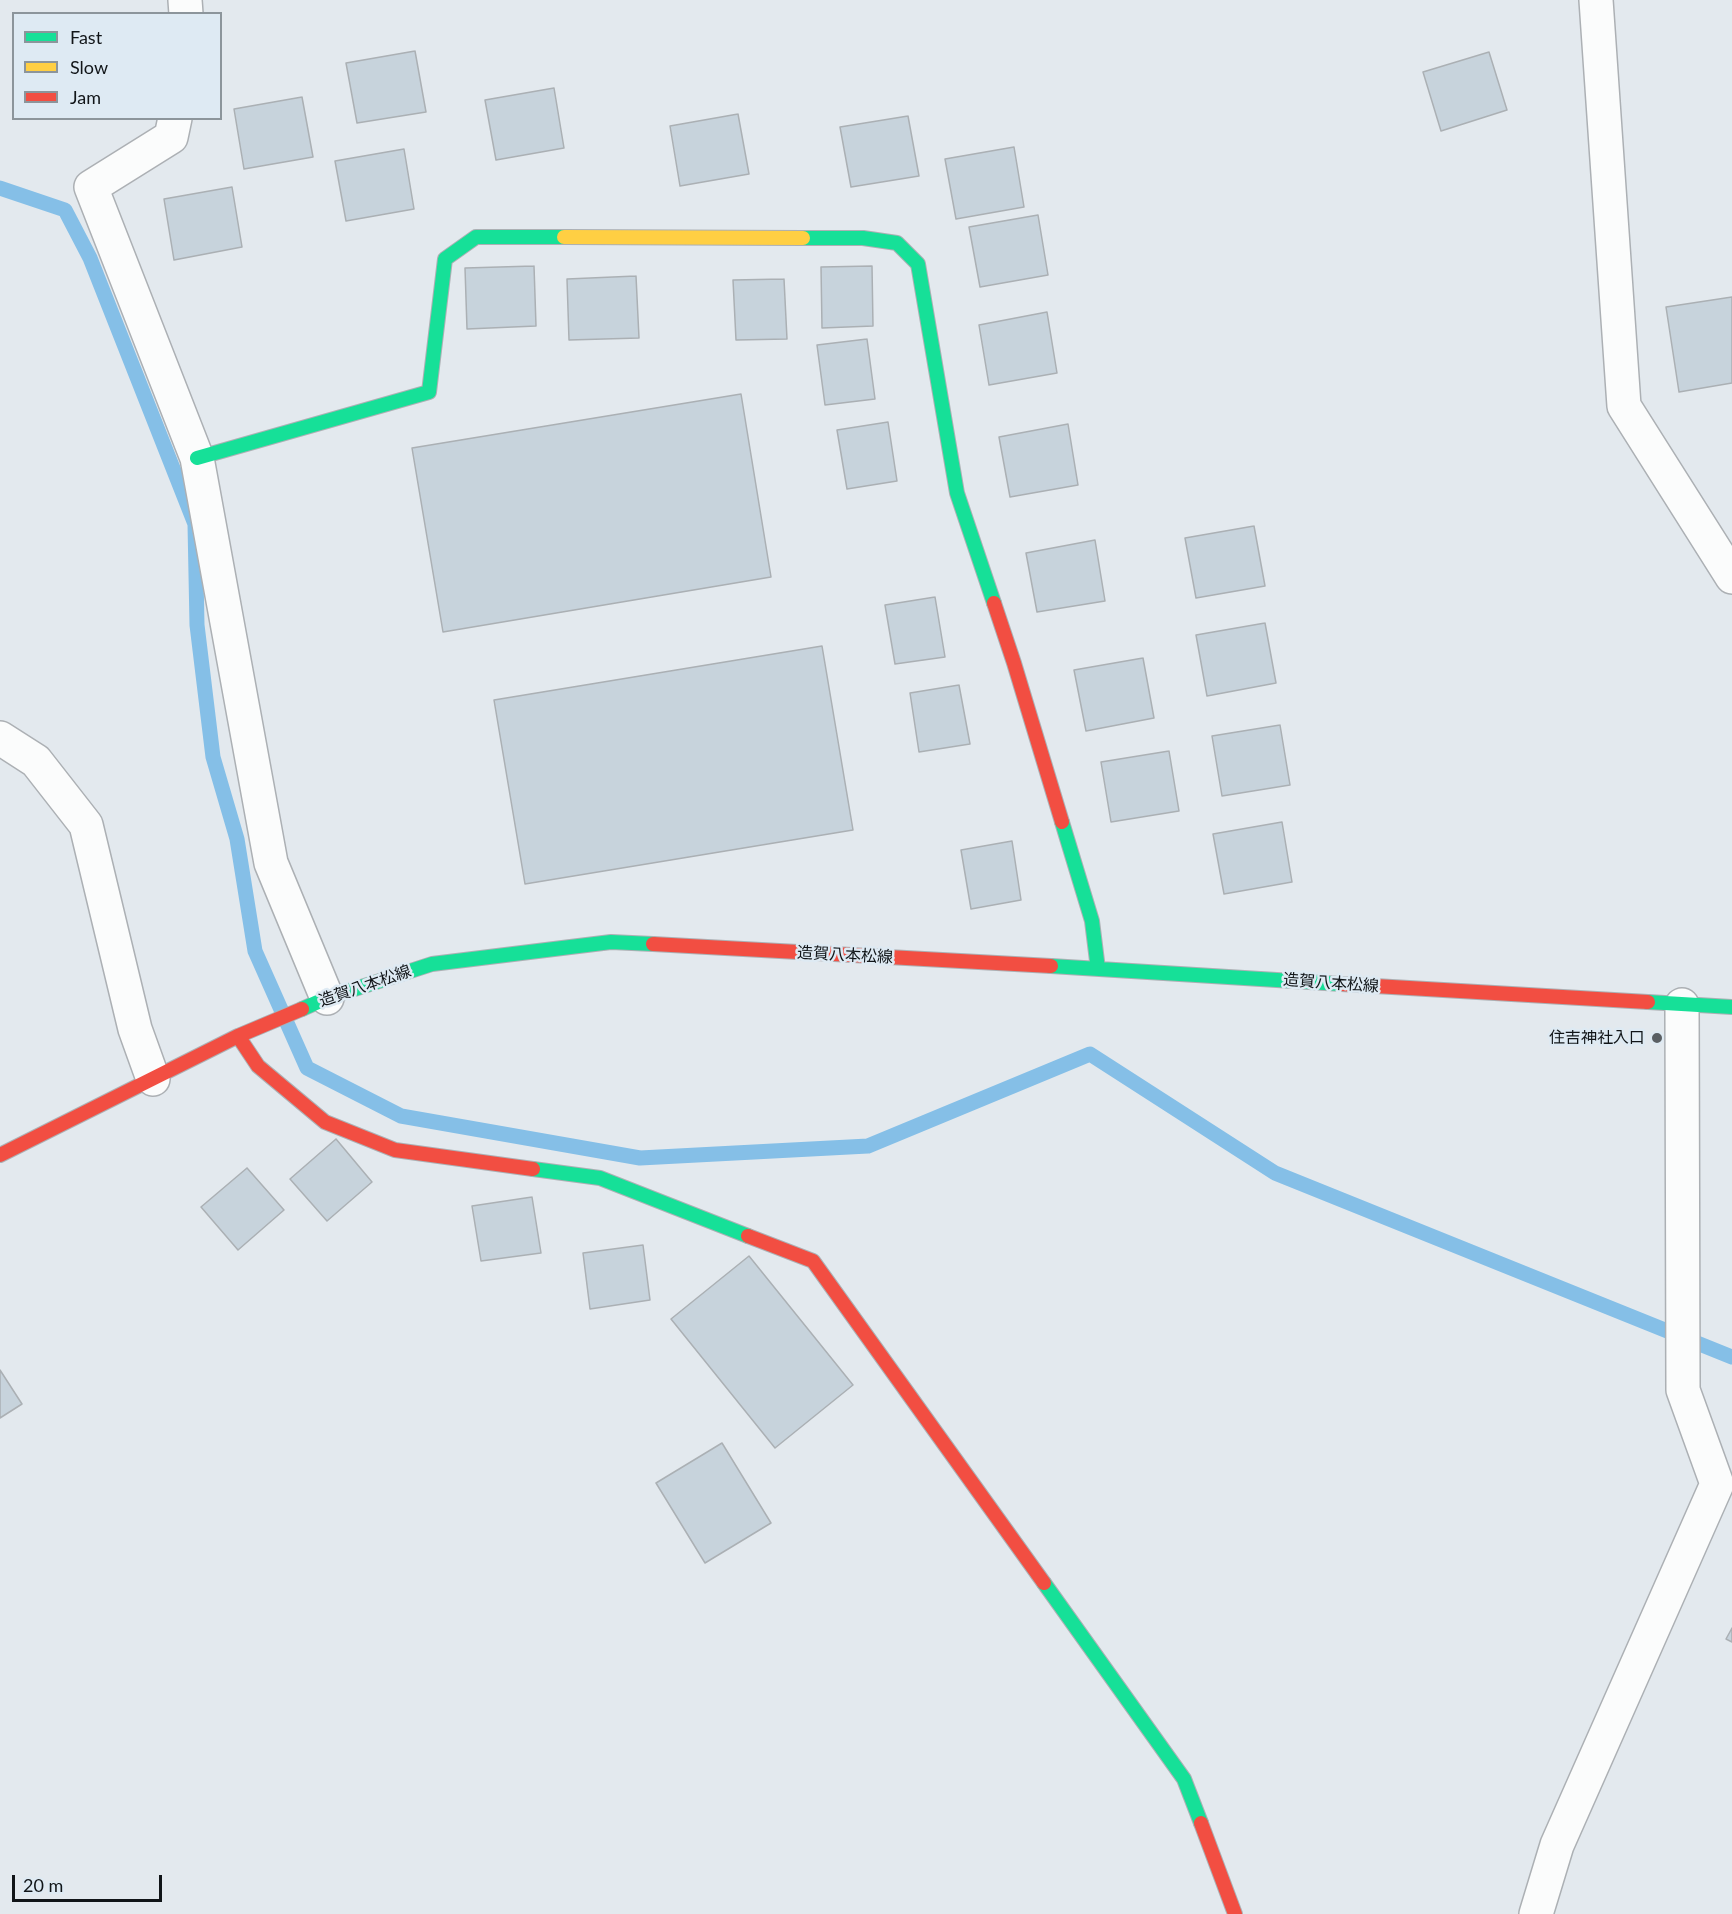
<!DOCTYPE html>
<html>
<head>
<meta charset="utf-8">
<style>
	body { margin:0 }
	#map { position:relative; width:1732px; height:1914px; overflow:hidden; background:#e3e9ee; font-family:Lato,sans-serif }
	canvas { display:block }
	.legend { position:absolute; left:12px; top:12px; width:210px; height:108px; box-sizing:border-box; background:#deeaf3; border:2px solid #8c959b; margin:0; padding:8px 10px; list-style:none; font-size:18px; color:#111518 }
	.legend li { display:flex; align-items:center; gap:12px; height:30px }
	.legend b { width:30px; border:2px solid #8c959b }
	.scale { position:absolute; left:12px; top:1875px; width:150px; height:27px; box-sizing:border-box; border:3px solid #111518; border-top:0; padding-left:8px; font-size:18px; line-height:21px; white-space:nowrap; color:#111518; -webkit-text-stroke:4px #deeaf3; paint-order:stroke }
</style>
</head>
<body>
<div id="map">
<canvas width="1732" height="1914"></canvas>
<ul class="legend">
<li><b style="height:8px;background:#16e098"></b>Fast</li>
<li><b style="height:8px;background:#ffcf43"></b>Slow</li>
<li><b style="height:8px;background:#f24e42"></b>Jam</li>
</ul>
<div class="scale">20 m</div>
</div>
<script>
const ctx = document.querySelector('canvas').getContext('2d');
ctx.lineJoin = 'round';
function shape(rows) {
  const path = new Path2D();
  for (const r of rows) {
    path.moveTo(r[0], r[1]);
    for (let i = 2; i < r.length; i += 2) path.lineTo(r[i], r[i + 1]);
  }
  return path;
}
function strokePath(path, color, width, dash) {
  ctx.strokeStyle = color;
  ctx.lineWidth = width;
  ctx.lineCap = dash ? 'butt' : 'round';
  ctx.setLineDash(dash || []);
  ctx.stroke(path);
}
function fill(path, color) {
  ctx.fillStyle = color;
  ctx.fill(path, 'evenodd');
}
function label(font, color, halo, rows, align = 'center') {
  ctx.font = font + ' Lato,"Noto Sans JP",sans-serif';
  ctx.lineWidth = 5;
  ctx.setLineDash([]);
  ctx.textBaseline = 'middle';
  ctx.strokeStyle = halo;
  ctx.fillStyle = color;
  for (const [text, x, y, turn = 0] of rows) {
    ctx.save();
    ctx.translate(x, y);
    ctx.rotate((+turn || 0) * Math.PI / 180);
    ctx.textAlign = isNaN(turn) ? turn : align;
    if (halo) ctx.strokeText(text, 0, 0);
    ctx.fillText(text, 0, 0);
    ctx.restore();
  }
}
const stream = shape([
	[0,188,65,210,90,258,195,524,197,625,213,757,237,839,255,951,307,1068,401,1116,640,1158,868,1146,1090,1054,1275,1173,1732,1357]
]);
const building = shape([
	[415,51,426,112,357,123,346,63,415,51],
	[1489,52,1507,110,1441,131,1423,72,1489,52],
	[554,88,564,148,496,160,485,100,554,88],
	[302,97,313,157,244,169,234,109,302,97],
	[738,114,749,174,680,186,670,126,738,114],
	[908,116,919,176,851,187,840,127,908,116],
	[1014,147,1024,207,956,219,945,159,1014,147],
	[404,149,414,209,346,221,335,161,404,149],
	[232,187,242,247,174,260,164,199,232,187],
	[1038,215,1048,275,980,287,969,227,1038,215],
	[534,266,536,326,467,329,465,268,534,266],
	[872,266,873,326,822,328,821,267,872,266],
	[636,276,639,338,569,340,567,279,636,276],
	[784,279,787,339,736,340,733,280,784,279],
	[1732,297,1732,383,1679,392,1666,307,1732,297],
	[1047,312,1057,373,989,385,979,325,1047,312],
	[867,339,875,399,825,405,817,345,867,339],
	[741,394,771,577,443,632,412,448,741,394],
	[888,422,897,481,847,489,837,430,888,422],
	[1068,424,1078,485,1010,497,999,437,1068,424],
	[1254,526,1265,586,1196,598,1185,538,1254,526],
	[1095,540,1105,601,1037,612,1026,553,1095,540],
	[935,597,945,657,895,664,885,605,935,597],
	[1265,623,1276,683,1207,696,1196,635,1265,623],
	[822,646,853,830,525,884,494,700,822,646],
	[1143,658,1154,718,1086,731,1074,670,1143,658],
	[959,685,970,744,919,752,910,693,959,685],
	[1280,725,1290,785,1222,796,1212,736,1280,725],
	[1169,751,1179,811,1111,822,1101,762,1169,751],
	[1282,822,1292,882,1224,894,1213,834,1282,822],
	[1012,841,1021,900,971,909,961,850,1012,841],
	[336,1139,372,1182,327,1221,290,1179,336,1139],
	[247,1168,284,1210,238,1250,201,1207,247,1168],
	[532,1197,541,1253,481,1261,472,1206,532,1197],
	[643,1245,650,1300,590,1309,583,1253,643,1245],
	[749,1256,853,1385,775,1448,671,1319,749,1256],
	[0,1370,22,1404,0,1418,0,1370],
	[722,1443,771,1523,705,1563,656,1483,722,1443],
	[1732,1628,1732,1642,1726,1639,1732,1628]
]);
const street = shape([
	[185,0,186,14],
	[1596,0,1624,406,1732,577],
	[175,118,171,137,91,187,197,458,271,863,327,998],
	[0,738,36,761,86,825,135,1029,153,1079],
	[1536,1914,1557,1845,1717,1484,1683,1390,1682,1005]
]);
const fast = shape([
	[803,238,863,238,897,243,918,264,957,493,994,603],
	[197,458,429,392,445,259,476,237,564,237],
	[1062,822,1092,921,1098,969],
	[1051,966,1341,984],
	[1648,1002,1732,1007],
	[302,1009,327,998,432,964,611,942,653,944],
	[533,1169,600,1178,748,1236],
	[1044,1583,1184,1779,1201,1823]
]);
const slow = shape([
	[564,237,803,238]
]);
const jam = shape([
	[994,603,1014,663,1062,822],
	[653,944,1051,966],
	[1341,984,1648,1002],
	[238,1036,258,1066,325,1122,395,1150,533,1169],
	[0,1155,238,1036,302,1009],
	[748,1236,813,1261,1044,1583],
	[1201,1823,1235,1914]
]);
const markers = [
	[1657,1038,6,"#5a5f63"]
];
const streetNames = [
	["造賀八本松線",845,955,3],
	["造賀八本松線",1331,983,4],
	["造賀八本松線",365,986,-19]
];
const poiNames = [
	["住吉神社入口",1645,1038]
];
strokePath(stream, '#85bfe7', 15);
fill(building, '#c7d3dc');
strokePath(building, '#abb0b4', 1.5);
strokePath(street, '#acb0b4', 36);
strokePath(fast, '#acb0b4', 16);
strokePath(slow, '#acb0b4', 16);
strokePath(jam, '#acb0b4', 16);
strokePath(street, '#fbfcfc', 33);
strokePath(fast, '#16e098', 14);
strokePath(slow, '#ffcf43', 14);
strokePath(jam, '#f24e42', 14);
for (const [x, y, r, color] of markers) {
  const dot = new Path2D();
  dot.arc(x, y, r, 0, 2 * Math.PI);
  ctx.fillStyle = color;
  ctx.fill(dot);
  strokePath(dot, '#deeaf3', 2);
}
label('16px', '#111518', '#deeaf3', streetNames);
label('16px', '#111518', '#deeaf3', poiNames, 'right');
</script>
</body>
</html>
